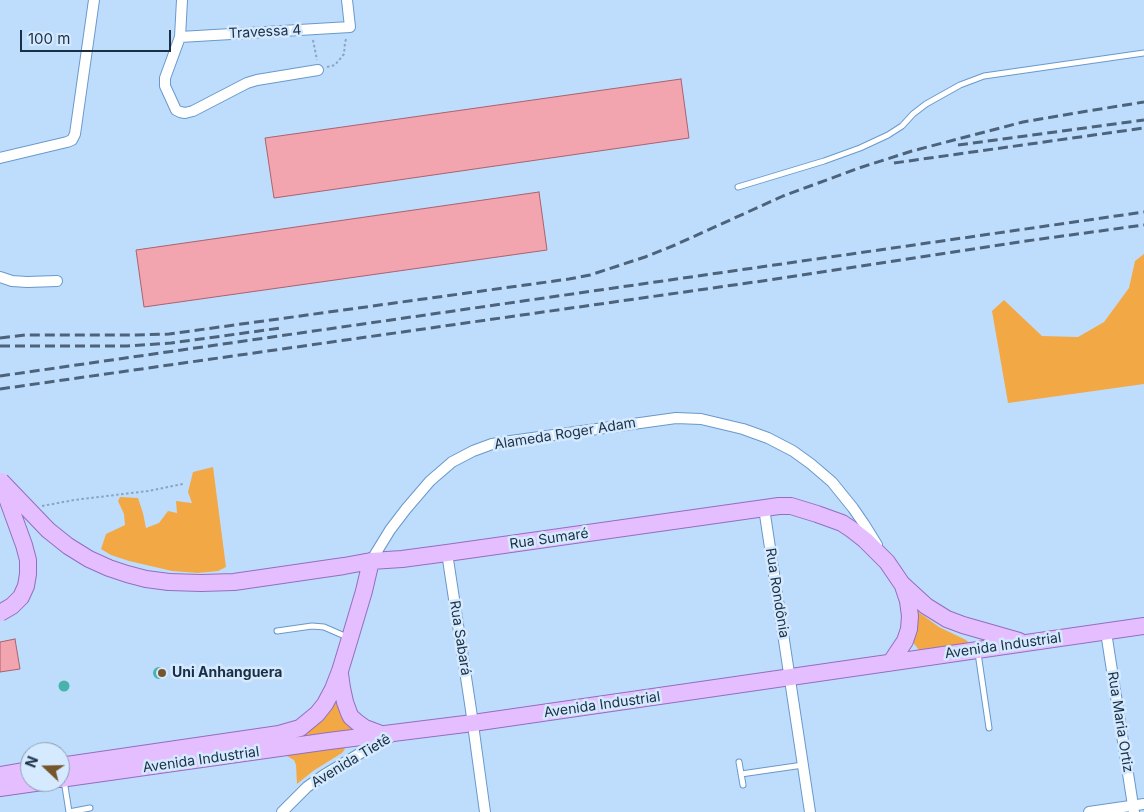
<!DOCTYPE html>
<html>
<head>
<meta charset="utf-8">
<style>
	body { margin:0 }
	#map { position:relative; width:1144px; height:812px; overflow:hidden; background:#beddfd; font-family:Inter,sans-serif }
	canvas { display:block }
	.north { position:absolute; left:20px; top:742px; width:50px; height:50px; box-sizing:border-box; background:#d5e9ff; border:1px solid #8b9fb4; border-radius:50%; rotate:291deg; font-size:14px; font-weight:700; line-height:20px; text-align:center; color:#1b2f44 }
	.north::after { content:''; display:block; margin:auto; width:18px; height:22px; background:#76552c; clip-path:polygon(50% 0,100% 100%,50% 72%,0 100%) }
	.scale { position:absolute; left:20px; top:30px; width:151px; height:22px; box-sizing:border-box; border:2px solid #1b2f44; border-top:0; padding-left:6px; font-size:15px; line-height:18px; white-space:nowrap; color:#1b2f44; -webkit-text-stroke:4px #d5e9ff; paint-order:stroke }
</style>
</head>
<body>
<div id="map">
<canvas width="1144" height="812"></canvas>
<div class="north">N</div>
<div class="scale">100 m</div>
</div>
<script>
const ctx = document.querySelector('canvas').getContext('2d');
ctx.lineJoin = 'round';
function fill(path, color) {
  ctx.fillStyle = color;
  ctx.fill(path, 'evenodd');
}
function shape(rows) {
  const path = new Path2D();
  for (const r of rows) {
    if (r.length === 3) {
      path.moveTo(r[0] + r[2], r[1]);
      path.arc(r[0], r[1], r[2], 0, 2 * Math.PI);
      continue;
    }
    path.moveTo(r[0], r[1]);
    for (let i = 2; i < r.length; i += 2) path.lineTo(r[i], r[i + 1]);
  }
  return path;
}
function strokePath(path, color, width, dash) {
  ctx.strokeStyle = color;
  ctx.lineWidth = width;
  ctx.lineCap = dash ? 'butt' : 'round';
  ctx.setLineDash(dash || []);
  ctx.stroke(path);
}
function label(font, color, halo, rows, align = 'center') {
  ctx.font = font + ' Inter,sans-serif';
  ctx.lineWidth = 5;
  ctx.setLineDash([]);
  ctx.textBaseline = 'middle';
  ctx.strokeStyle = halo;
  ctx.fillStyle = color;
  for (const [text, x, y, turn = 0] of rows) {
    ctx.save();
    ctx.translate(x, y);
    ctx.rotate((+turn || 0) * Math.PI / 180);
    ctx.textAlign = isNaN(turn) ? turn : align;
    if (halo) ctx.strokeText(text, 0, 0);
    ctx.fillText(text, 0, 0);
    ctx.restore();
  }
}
const green = shape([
	[1144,254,1144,384,1008,403,992,311,1004,300,1042,336,1078,337,1104,322,1129,288,1135,261],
	[213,467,226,567,218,571,198,573,172,571,129,561,111,555,101,549,106,534,125,525,124,514,118,501,120,497,138,498,143,513,146,528,159,523,168,511,177,513,176,501,192,503,188,492,193,472],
	[917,611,939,627,966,640,968,642,968,645,919,650,911,640],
	[337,694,353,729,352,732,281,745],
	[343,747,345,749,342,753,313,771,297,784,296,765,294,760,285,755]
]);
const water = shape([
	[159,673,6],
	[64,686,5.5]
]);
const building = shape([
	[681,79,689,138,274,198,265,138,681,79],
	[539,192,547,250,144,307,136,250,539,192],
	[15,639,20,669,0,672,0,642,15,639]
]);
const path = shape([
	[313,40,317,60],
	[327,67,335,65,344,54,345,42,347,37],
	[42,506,74,500,148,491,183,484]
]);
const lane = shape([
	[738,187,824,161,860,148,888,135,902,126,913,114,926,104,960,85,984,76,1144,53],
	[277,631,312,626,324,627,347,637],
	[978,653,989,728],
	[739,762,743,785],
	[741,774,803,765],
	[64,780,69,812],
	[69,812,90,808]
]);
const street = shape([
	[182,0,180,37,165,78,165,86,176,110,180,112,185,113,193,111,247,83,257,80,318,70],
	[180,37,350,27,347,0],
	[0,158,67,142,72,140,75,134,94,0],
	[0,277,12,281,27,282,57,281],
	[764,508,810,812],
	[447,553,471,710,485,812],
	[371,561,390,530,406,509,430,481,452,462,473,451,492,444,511,441,676,418,701,419,743,429,768,438,793,451,811,464,832,482,853,508,864,524,877,545],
	[1106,632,1134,812],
	[282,812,307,787,324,775,369,748,391,737],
	[1089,812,1144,804]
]);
const primary = shape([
	[169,582,201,583,234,582,344,566,371,561,402,559,447,553,779,506,791,506,817,514,842,523,851,529,865,540,887,562,902,584,926,606,947,619,963,625,1019,641],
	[891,662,905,641,909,629,910,616,908,601,903,586],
	[340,674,342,688,345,702,349,713,351,717,358,723,365,728,381,734],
	[60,766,279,734,300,728,317,714,325,704,333,689,340,671,350,638,364,591,371,561],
	[0,775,30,770],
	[60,779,329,741,473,723,1144,626],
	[0,788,42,782]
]);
const rail = shape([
	[958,145,1144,120],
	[894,163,1144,128],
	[0,338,25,335,137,335,169,334,569,279,590,275,645,257,675,245,783,196,859,168,912,151,1023,122,1094,110,1144,102],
	[0,346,127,346,171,343,281,328],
	[0,376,1144,212],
	[0,389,769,280,1026,241,1144,225]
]);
const primaryBridge = shape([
	[1,481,48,530,68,546,89,559,109,568,127,574,146,579,169,582],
	[0,613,12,606,21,597,26,586,28,574,28,560,24,545,4,490]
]);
const markers = [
	[162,673,5,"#76552c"]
];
const streetNames = [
	["Travessa 4",265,32,-3],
	["Alameda Roger Adam",565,434,-9],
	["Rua Sumaré",549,539,-8],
	["Rua Rondônia",777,593,81],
	["Rua Sabará",460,638,81],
	["Avenida Industrial",1003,646,-8],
	["Avenida Industrial",602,705,-8],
	["Rua Maria Ortiz",1120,722,81],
	["Avenida Industrial",201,760,-8],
	["Avenida Tietê",351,761,-31]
];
const poiNames = [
	["Uni Anhanguera",172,673]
];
fill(green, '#f3a846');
fill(water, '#49b2ac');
fill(building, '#f2a4af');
strokePath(building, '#a9626e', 1);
strokePath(lane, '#6899cb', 7);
strokePath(street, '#6899cb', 12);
strokePath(primary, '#926fbe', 18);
strokePath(path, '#89a4c1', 2, [2.5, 2.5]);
strokePath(lane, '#fff', 5);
strokePath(street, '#fff', 10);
strokePath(primary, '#e4beff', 16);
strokePath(rail, '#4c637b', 3, [10, 5]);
strokePath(primaryBridge, '#926fbe', 18, []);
strokePath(primaryBridge, '#e4beff', 16);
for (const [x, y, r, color] of markers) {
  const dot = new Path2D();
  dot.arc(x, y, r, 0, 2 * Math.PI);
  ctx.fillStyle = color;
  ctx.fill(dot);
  strokePath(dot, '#d5e9ff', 2);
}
label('14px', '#1b2f44', '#d5e9ff', streetNames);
label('bold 14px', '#1b2f44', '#d5e9ff', poiNames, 'left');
</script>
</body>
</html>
